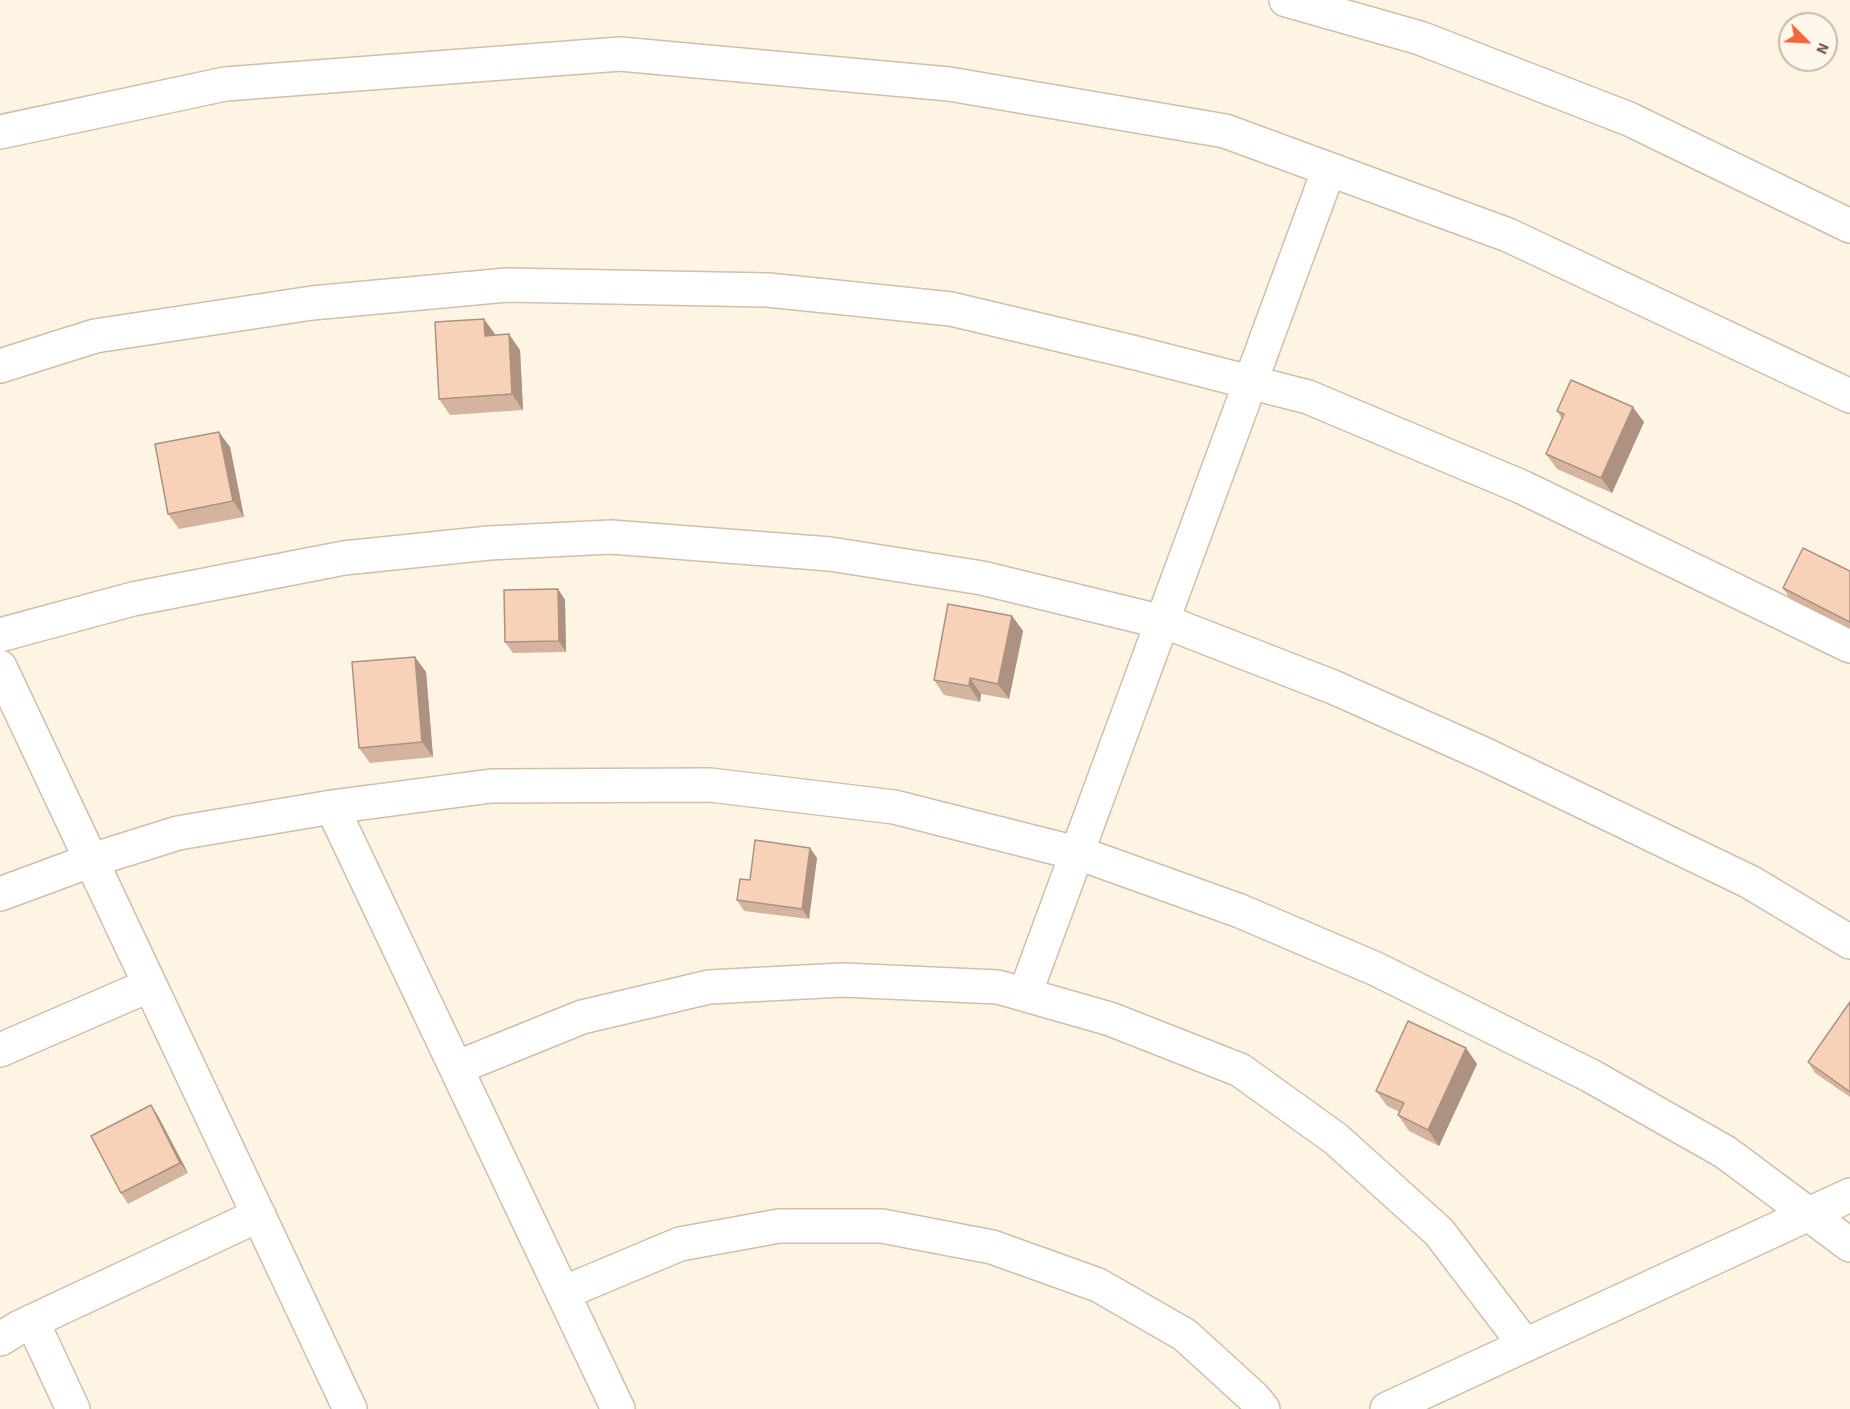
<!DOCTYPE html>
<html>
<head>
<meta charset="utf-8">
<style>
	body { margin:0 }
	#map { position:relative; width:1850px; height:1409px; overflow:hidden; background:#fef4e3; font-family:"Source Sans 3",sans-serif }
	canvas { display:block }
	.north { position:absolute; left:1778px; top:12px; width:60px; height:60px; box-sizing:border-box; background:#fff7eb; border:2px solid #c9b8a9; border-radius:50%; rotate:114deg; font-size:16px; font-weight:700; line-height:24px; text-align:center; color:#795946 }
	.north::after { content:''; display:block; margin:auto; width:21px; height:27px; background:#f4663c; clip-path:polygon(50% 0,100% 100%,50% 72%,0 100%) }
</style>
</head>
<body>
<div id="map">
<canvas width="1850" height="1409"></canvas>
<div class="north">N</div>
</div>
<script>
const ctx = document.querySelector('canvas').getContext('2d');
ctx.lineJoin = 'round';
function shape(rows) {
  const path = new Path2D();
  for (const r of rows) {
    path.moveTo(r[0], r[1]);
    for (let i = 2; i < r.length; i += 2) path.lineTo(r[i], r[i + 1]);
  }
  return path;
}
function strokePath(path, color, width, dash) {
  ctx.strokeStyle = color;
  ctx.lineWidth = width;
  ctx.lineCap = dash ? 'butt' : 'round';
  ctx.setLineDash(dash || []);
  ctx.stroke(path);
}
function fill(path, color) {
  ctx.fillStyle = color;
  ctx.fill(path, 'evenodd');
}
const street = shape([
	[1286,0,1420,38,1629,119,1850,226],
	[0,132,225,84,620,54,949,84,1225,131,1508,235,1850,396],
	[0,366,95,336,312,303,507,285,768,290,951,309,1136,353,1308,397,1522,487,1850,646],
	[0,635,133,599,344,558,489,543,611,537,830,554,982,578,1171,624,1333,687,1486,755,1750,882,1850,942],
	[0,667,350,1409],
	[332,807,618,1409],
	[0,894,92,860,178,833,332,807,491,786,710,785,894,807,1084,855,1240,911,1376,969,1591,1076,1725,1152,1850,1245],
	[1025,994,1329,169],
	[0,1050,150,985],
	[456,1068,582,1017,709,987,843,980,998,987,1110,1019,1240,1070,1336,1139,1439,1232,1525,1345],
	[563,1293,680,1244,779,1226,882,1226,992,1247,1098,1285,1185,1335,1254,1398,1263,1409],
	[32,1321,73,1409],
	[0,1339,20,1327,259,1215],
	[1387,1409,1850,1195]
]);
const wall = shape([
	[495,334,520,350,523,410,450,415,439,399],
	[1557,411,1644,422,1612,493,1557,469,1546,454,1562,419],
	[230,447,244,517,179,529,168,514],
	[1850,571,1850,629,1790,599,1783,588],
	[558,589,565,600,566,652,513,653,505,642],
	[1012,616,1023,631,1009,699,981,694,980,702,944,695,934,680],
	[415,657,426,672,433,757,370,763,359,748],
	[810,848,817,858,809,919,744,911,737,900],
	[1850,1002,1850,1097,1815,1073,1808,1062],
	[1466,1048,1477,1064,1439,1146,1409,1131,1398,1115,1400,1112,1387,1106,1376,1091],
	[158,1116,188,1173,128,1204,121,1193]
]);
const shadedWall = shape([
	[484,319,495,334,496,351,485,336],
	[509,334,520,350,523,410,512,394],
	[1633,407,1644,422,1612,493,1601,478],
	[219,432,230,447,244,517,233,501],
	[558,589,565,600,566,652,559,641],
	[1012,616,1023,631,1009,699,998,684],
	[415,657,426,672,433,757,422,742],
	[970,678,981,694,980,702,969,686],
	[810,848,817,858,809,919,802,909],
	[1466,1048,1477,1064,1439,1146,1428,1130],
	[151,1105,158,1116,188,1173,180,1163]
]);
const building = shape([
	[484,319,485,336,509,334,512,394,439,399,435,322,484,319],
	[1571,380,1633,407,1601,478,1546,454,1564,414,1557,411,1571,380],
	[219,432,233,501,168,514,155,444,219,432],
	[1803,548,1850,571,1850,622,1783,588,1803,548],
	[558,589,559,641,505,642,504,590,558,589],
	[948,604,1012,616,998,684,970,678,969,686,934,680,948,604],
	[415,657,422,742,359,748,352,662,415,657],
	[755,840,810,848,802,909,737,900,740,879,750,880,755,840],
	[1850,1002,1850,1092,1808,1062,1850,1002],
	[1408,1021,1466,1048,1428,1130,1398,1115,1404,1103,1376,1091,1408,1021],
	[151,1105,180,1163,121,1193,91,1136,151,1105]
]);
strokePath(street, '#d3bdab', 36);
strokePath(street, '#fff', 33);
fill(wall, '#d4b49e');
fill(shadedWall, '#ad9281');
fill(building, '#f7d1b8');
strokePath(building, '#ad9281', 1.5);
</script>
</body>
</html>
